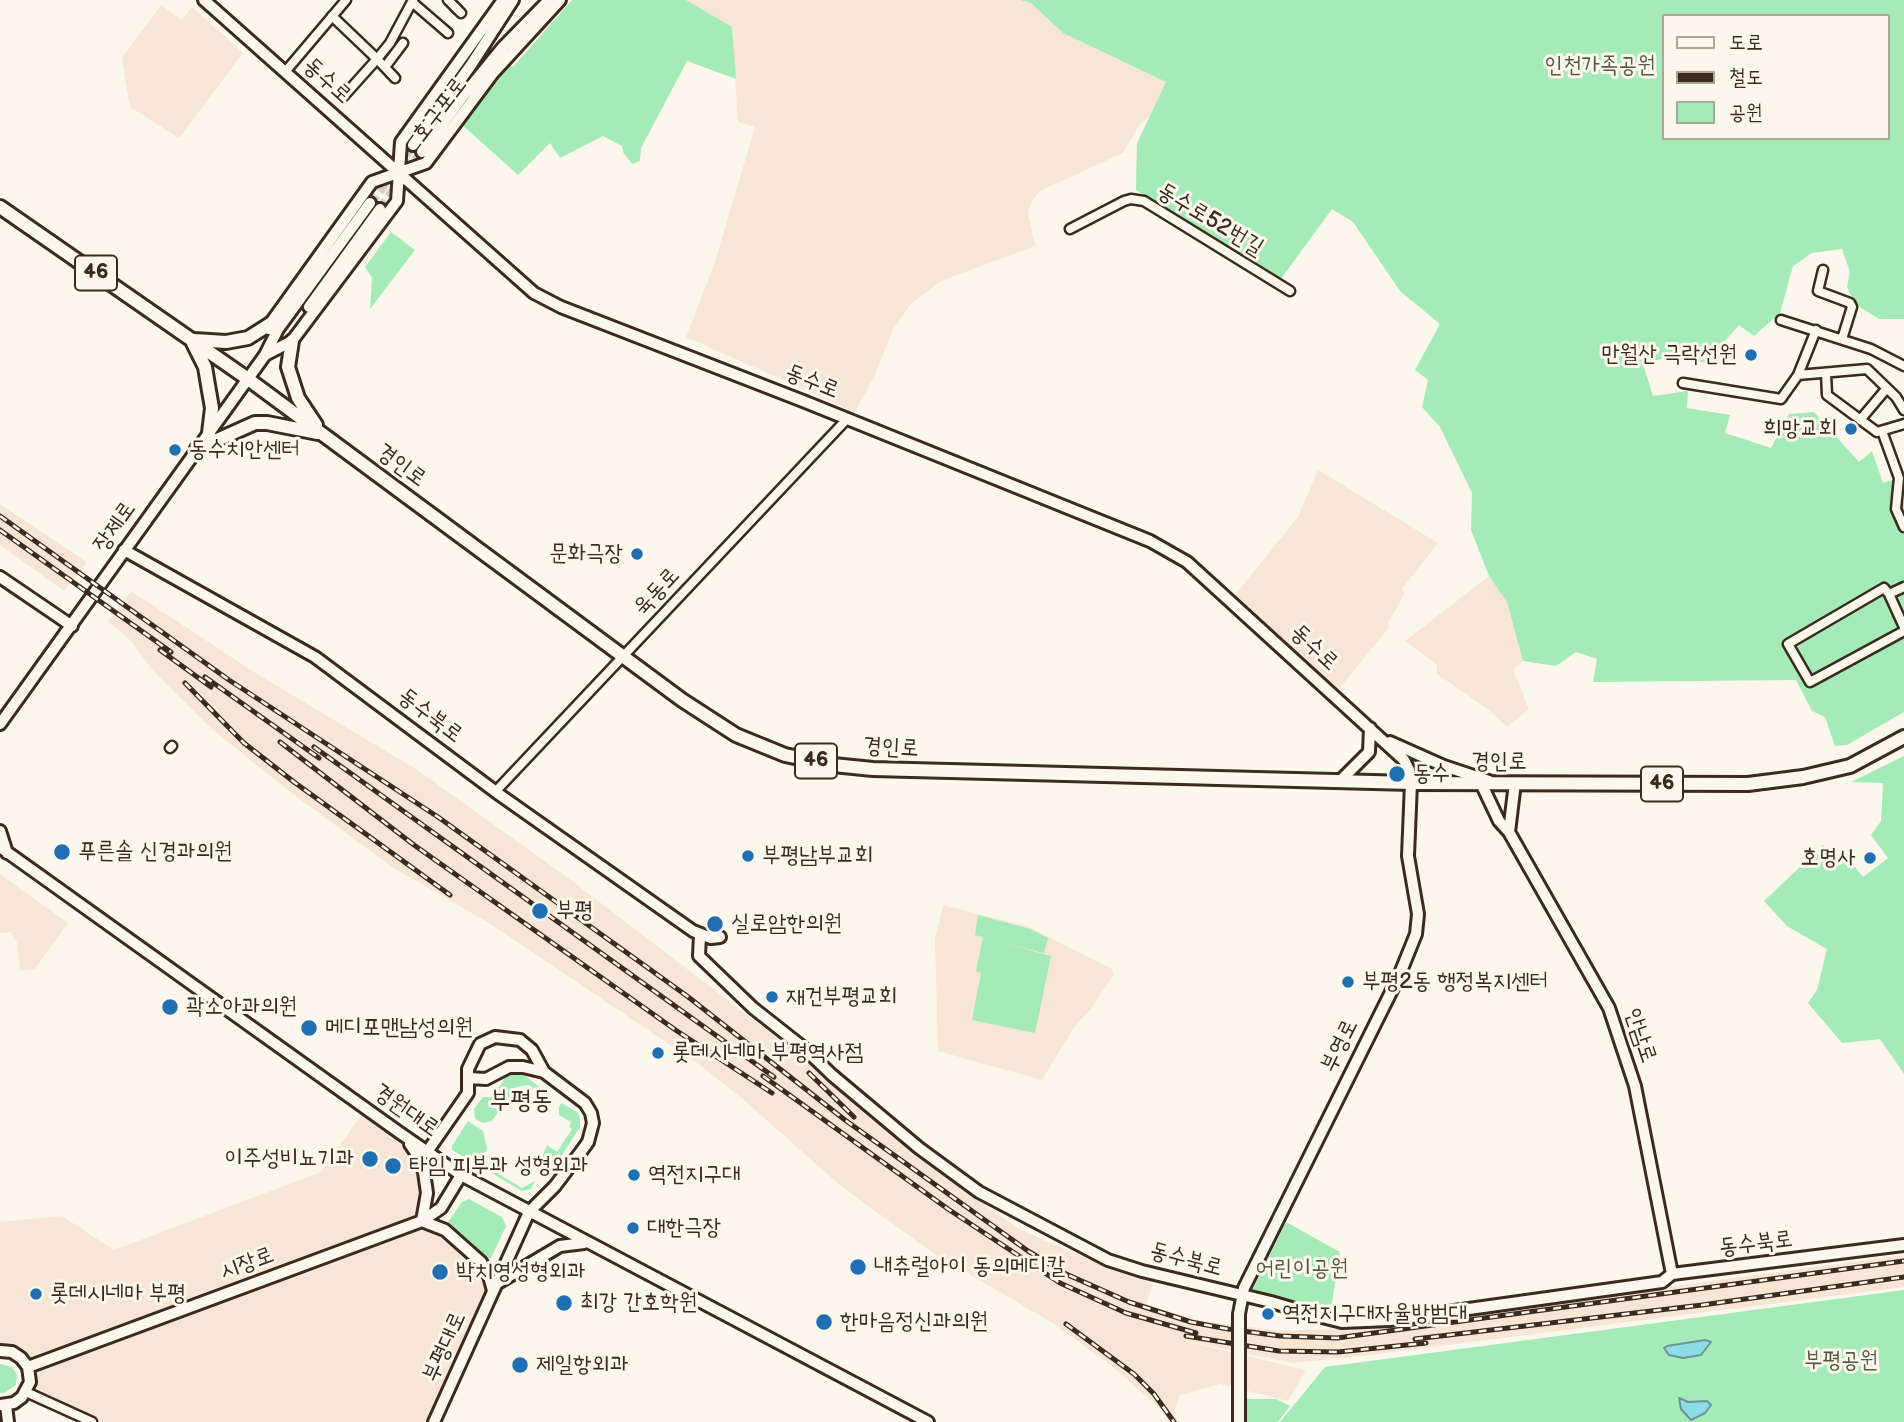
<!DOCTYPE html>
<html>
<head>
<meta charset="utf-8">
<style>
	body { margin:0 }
	#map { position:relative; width:1904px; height:1422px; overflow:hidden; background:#fbf7ec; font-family:"Balsamiq Sans","Poor Story",sans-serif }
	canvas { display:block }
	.legend { position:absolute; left:1662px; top:14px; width:228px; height:126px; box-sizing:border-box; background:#fbf7ec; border:2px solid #aea59a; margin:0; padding:9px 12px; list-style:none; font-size:21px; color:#3b2a1e }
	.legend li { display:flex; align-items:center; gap:14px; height:35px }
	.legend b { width:35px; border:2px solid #aea59a }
</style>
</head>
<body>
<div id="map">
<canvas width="1904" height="1422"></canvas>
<ul class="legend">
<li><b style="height:9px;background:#fbf7ec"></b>도로</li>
<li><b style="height:9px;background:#3b2a1e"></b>철도</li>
<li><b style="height:19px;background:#a4ebb7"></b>공원</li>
</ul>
</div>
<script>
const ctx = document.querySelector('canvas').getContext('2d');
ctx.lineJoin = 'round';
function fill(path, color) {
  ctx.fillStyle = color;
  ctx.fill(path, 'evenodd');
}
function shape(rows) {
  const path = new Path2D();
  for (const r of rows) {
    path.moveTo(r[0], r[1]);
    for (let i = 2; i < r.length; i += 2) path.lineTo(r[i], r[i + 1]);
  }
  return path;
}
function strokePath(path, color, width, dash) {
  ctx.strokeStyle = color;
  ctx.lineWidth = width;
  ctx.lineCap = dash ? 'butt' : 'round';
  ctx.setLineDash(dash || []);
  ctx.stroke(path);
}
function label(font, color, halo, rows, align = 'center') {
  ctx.font = font + ' "Balsamiq Sans","Poor Story",sans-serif';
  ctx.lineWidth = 6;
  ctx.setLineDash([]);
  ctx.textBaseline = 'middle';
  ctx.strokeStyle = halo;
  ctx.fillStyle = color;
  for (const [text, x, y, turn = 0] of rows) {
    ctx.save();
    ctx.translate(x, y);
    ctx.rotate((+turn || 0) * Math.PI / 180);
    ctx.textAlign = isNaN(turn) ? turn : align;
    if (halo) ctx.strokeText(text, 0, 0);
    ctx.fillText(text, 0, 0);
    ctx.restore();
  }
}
const built = shape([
	[686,0,1020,0,1031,3,1063,33,1166,82,1150,116,1140,124,1123,153,1040,191,1031,202,1028,213,1035,246,941,281,912,303,893,329,875,375,855,412,686,337,714,265,755,127,738,122,732,28],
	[161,5,182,20,192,7,243,53,179,138,130,107,122,58],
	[1318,470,1438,543,1402,589,1404,594,1388,623,1390,626,1334,695,1231,600,1298,517],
	[0,504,87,562,64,591,0,545],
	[1489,576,1507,602,1523,661,1513,670,1529,709,1507,727,1490,711,1437,674,1437,665,1405,641],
	[131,591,254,672,416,769,568,878,823,1073,943,1175,1019,1229,1076,1254,1153,1284,1146,1303,1157,1308,1202,1321,1282,1331,1372,1327,1904,1255,1904,1287,1369,1355,1293,1363,1179,1340,1306,1370,1288,1401,1220,1384,1180,1395,1174,1413,1179,1422,1168,1422,1162,1410,1107,1362,1049,1321,932,1252,842,1187,745,1101,700,1065,489,923,392,867,289,791,213,730,155,673,129,639,108,621],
	[0,874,68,923,35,969,20,971,17,943,11,932,0,933],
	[943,905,1029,927,1112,969,1114,974,1090,1010,1076,1024,1042,1080,938,1051,935,940],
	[366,1109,400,1133,420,1159,426,1207,436,1226,481,1262,493,1291,434,1422,93,1422,26,1392,28,1367,0,1351,0,1222,62,1216,114,1250,321,1172]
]);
const green = shape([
	[572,0,686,0,732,27,736,79,687,61,641,148,640,161,632,164,623,152,622,146,603,136,560,158,550,143,518,175,459,122,507,63,513,67],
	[1020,0,1904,0,1904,319,1879,319,1855,304,1847,287,1850,272,1842,249,1812,253,1793,266,1780,313,1754,336,1739,325,1724,342,1718,364,1665,358,1643,364,1653,396,1688,391,1687,408,1730,415,1725,433,1771,448,1789,414,1814,412,1859,462,1872,451,1883,483,1899,478,1904,504,1904,712,1847,745,1835,746,1825,717,1812,711,1796,680,1593,682,1597,659,1576,652,1556,666,1523,661,1507,602,1489,576,1471,530,1472,493,1440,427,1422,407,1428,380,1415,370,1440,324,1400,291,1353,222,1332,209,1280,280,1136,190,1137,143,1166,82,1063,33,1031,3],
	[1664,16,1888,16,1888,138,1664,138],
	[391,232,415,250,370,309,372,278,365,267],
	[1904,756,1904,1074,1880,1039,1842,1043,1808,1003,1817,990,1827,949,1787,926,1764,901,1823,845,1828,852,1847,857,1863,877,1888,858,1871,835,1881,821,1883,783,1851,782],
	[978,915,1030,929,1048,938,1044,953,1003,943,1051,956,1035,1033,972,1020,981,973,976,971,983,937,975,935],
	[513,1072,524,1075,548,1094,545,1097,529,1085,516,1087,492,1121,483,1123,475,1119,474,1109,483,1097,493,1097,506,1076],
	[561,1103,577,1112,580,1117,580,1127,560,1158,551,1161,542,1170,538,1167,547,1145,557,1152,572,1129,569,1127,571,1122,559,1115,559,1107],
	[468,1121,483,1131,487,1149,479,1162,522,1188,535,1181,531,1189,522,1191,452,1150,452,1146],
	[469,1199,502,1217,506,1226,491,1258,485,1259,450,1227,448,1222,462,1202],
	[1286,1222,1340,1252,1331,1309,1252,1291],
	[1904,1290,1904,1422,1280,1422,1325,1367],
	[0,1364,12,1367,17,1375,16,1385,4,1393,0,1393],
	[1246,1399,1276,1399,1290,1406,1278,1422,1247,1422]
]);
const water = shape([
	[1705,1340,1711,1342,1701,1355,1683,1358,1669,1355,1664,1348,1667,1346,1705,1340],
	[1679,1398,1688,1402,1707,1401,1711,1405,1705,1413,1691,1420,1681,1409,1679,1398]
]);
const secondaryTunnel = shape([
	[370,203,413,145],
	[380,209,422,152]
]);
const street = shape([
	[448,0,461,13],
	[412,2,448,33],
	[332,16,377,59,342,98],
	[385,67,403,43],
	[285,72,346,0],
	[395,78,377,59,390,43,413,0],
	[1070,229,1124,201,1131,199,1144,201,1290,291],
	[1823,270,1818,291,1850,303,1852,307,1842,339],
	[1781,320,1871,349,1904,366],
	[1826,373,1827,395,1877,432,1904,424],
	[1798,375,1816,330],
	[1683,383,1781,399,1798,375,1867,369,1896,397,1904,410],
	[1860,420,1887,388],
	[1882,431,1899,478,1896,509,1904,527],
	[1889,594,1904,587],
	[1904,627,1889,594,1884,588,1788,644,1810,682,1904,631],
	[170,748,172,746],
	[495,792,847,419],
	[26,1392,92,1422]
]);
const secondary = shape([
	[204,0,534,293,561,307,803,401,1150,541,1187,562,1404,760,1409,770,1411,783,1408,856,1418,914,1416,934,1399,976,1244,1288,1239,1314],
	[413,145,471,65,513,0],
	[422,152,463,96,503,47,549,0],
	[309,307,380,209],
	[269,329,270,324,372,182,426,163,493,73,560,0],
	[265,355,292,341,397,201,401,142,503,0],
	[124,550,315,657,500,795,693,931,711,938,720,937],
	[0,577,72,626],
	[0,724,265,355,278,329,370,203],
	[1390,742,1444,766,1489,781],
	[1340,781,1369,752,1370,728],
	[1481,783,1499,821,1509,832,1609,1008,1635,1086,1672,1274],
	[0,831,7,853],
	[1509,832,1515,783],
	[0,847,400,1133,461,1175,928,1422],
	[700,935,699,956,753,1008,805,1049,832,1075,919,1148,979,1192,1108,1260,1142,1271,1271,1302,1322,1317,1342,1322,1390,1320,1662,1282,1672,1274,1904,1245],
	[410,1144,420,1159,424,1172,427,1193,422,1221],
	[427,1152,468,1093,468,1069,480,1044,495,1037,520,1040,532,1050,544,1072],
	[422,1221,445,1230,481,1262,489,1276,493,1291],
	[496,1284,560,1246,584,1243],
	[0,1351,12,1352,21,1358,28,1367,30,1382,22,1397,14,1403,0,1405],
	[28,1367,422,1221,441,1208,461,1175],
	[6,1405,8,1422],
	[434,1422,529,1212,555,1186,580,1153,588,1142,593,1123,591,1113,585,1103,544,1072,523,1067,509,1067,486,1079,469,1078]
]);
const primary = shape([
	[0,207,248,379,682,700,736,735,785,755,833,765,873,769,1411,783,1748,784,1803,777,1850,766,1904,737],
	[194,340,226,342,248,338,270,324],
	[292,341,288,367,298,398,316,425],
	[193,343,205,367,208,385,212,408,209,433],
	[197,449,255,423,267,423,318,433]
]);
const rail = shape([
	[0,516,229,680,438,817,687,996,845,1120,1028,1251,1066,1274,1129,1302,1191,1322,1228,1329,1280,1336,1337,1338,1904,1261],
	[0,530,171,652],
	[160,650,211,687],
	[205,677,319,758],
	[185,683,244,743,294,782,450,895],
	[280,742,414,845,677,1031,772,1093],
	[314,747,774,1077],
	[809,1073,854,1117],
	[763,1076,948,1209,1060,1283,1126,1313,1196,1333],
	[1066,1324,1134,1374,1154,1394,1174,1422],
	[1186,1336,1279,1351,1338,1352,1426,1343],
	[1415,1339,1702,1305,1904,1277]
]);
const secondaryBridge = shape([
	[1239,1422,1239,1314]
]);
const markers = [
	[1751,355,7,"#1f6fb2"],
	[1851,429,7,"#1f6fb2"],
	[175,450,7,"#1f6fb2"],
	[637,554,7,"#1f6fb2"],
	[1397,774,9,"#1f6fb2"],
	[62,852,9,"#1f6fb2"],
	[748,856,7,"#1f6fb2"],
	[1870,858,7,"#1f6fb2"],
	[540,911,9,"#1f6fb2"],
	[715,924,9,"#1f6fb2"],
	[1348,982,7,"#1f6fb2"],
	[772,997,7,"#1f6fb2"],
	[170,1007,9,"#1f6fb2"],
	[309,1028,9,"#1f6fb2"],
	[658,1053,7,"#1f6fb2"],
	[370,1159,9,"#1f6fb2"],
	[393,1166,9,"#1f6fb2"],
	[634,1175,7,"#1f6fb2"],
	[633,1228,7,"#1f6fb2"],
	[858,1267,9,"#1f6fb2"],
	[440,1272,9,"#1f6fb2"],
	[36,1294,7,"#1f6fb2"],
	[564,1303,9,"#1f6fb2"],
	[1268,1314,7,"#1f6fb2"],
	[824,1322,9,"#1f6fb2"],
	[520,1365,9,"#1f6fb2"]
];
const shields = [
	[96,273,42],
	[816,761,42],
	[1662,784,42]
];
const shieldNames = [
	["46",96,273],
	["46",816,761],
	["46",1662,784]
];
const parkNames = [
	["인천가족공원",1600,66],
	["어린이공원",1302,1269],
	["부평공원",1841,1361]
];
const streetNames = [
	["동수로",327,81,42],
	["호구포로",440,110,-53],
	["동수로52번길",1210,220,31],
	["동수로",812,382,22],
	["경인로",401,466,36],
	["장제로",115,527,-55],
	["육동로",657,592,-47],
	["동수로",1314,648,43],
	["동수북로",430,716,37],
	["경인로",891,748,3],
	["경인로",1499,762],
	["안남로",1640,1036,71],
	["부영로",1340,1046,-64],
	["경원대로",406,1111,35],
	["동수북로",1756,1244,-7],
	["동수북로",1186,1260,15],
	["시장로",247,1264,-20],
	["부평대로",445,1347,-66]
];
const poiNames = [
	["만월산 극락선원",1737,355,"right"],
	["희망교회",1837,429,"right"],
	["동수치안센터",189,450],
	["문화극장",623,554,"right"],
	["동수",1413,774],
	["푸른솔 신경과의원",78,852],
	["부평남부교회",762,856],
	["호명사",1856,858,"right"],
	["부평",556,911],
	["실로암한의원",731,924],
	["부평2동 행정복지센터",1362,982],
	["재건부평교회",786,997],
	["곽소아과의원",186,1007],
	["메디포맨남성의원",325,1028],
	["롯데시네마 부평역사점",672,1053],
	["이주성비뇨기과",354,1159,"right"],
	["타임 피부과 성형외과",409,1166],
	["역전지구대",648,1175],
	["대한극장",647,1228],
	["내츄럴아이 동의메디칼",874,1267],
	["박치영성형외과",456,1272],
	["롯데시네마 부평",50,1294],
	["최강 간호학원",580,1303],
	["역전지구대자율방범대",1282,1314],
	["한마음정신과의원",840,1322],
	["제일항외과",536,1365]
];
const quarterNames = [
	["부평동",521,1101]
];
fill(built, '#f7e6d5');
fill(green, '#a4ebb7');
fill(water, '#8ddde9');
strokePath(water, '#6c9598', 2);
strokePath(secondaryTunnel, '#d5cec3', 10, [10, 5]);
strokePath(street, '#3b2a1e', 13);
strokePath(secondary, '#3b2a1e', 16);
strokePath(primary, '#3b2a1e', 18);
strokePath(street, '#fbf7ec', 8);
strokePath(secondary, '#fbf7ec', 10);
strokePath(primary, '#fbf7ec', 12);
strokePath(rail, '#3b2a1e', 5);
strokePath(rail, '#fbf7ec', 2.5, [8]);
strokePath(secondaryBridge, '#3b2a1e', 16, []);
strokePath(secondaryBridge, '#fbf7ec', 10);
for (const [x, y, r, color] of markers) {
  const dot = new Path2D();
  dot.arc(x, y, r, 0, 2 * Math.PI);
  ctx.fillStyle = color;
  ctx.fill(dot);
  strokePath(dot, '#fbf7ec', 2.5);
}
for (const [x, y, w] of shields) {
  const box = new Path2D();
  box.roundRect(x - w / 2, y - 17.5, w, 35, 5);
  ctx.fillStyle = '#fbf7ec';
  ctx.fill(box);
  strokePath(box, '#3b2a1e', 2);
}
label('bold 21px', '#3b2a1e', null, shieldNames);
label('23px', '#555a44', '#fbf7ec', parkNames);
label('23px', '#3b2a1e', '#fbf7ec', streetNames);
label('23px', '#3b2a1e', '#fbf7ec', poiNames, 'left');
label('26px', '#3b2a1e', '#fbf7ec', quarterNames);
</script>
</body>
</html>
